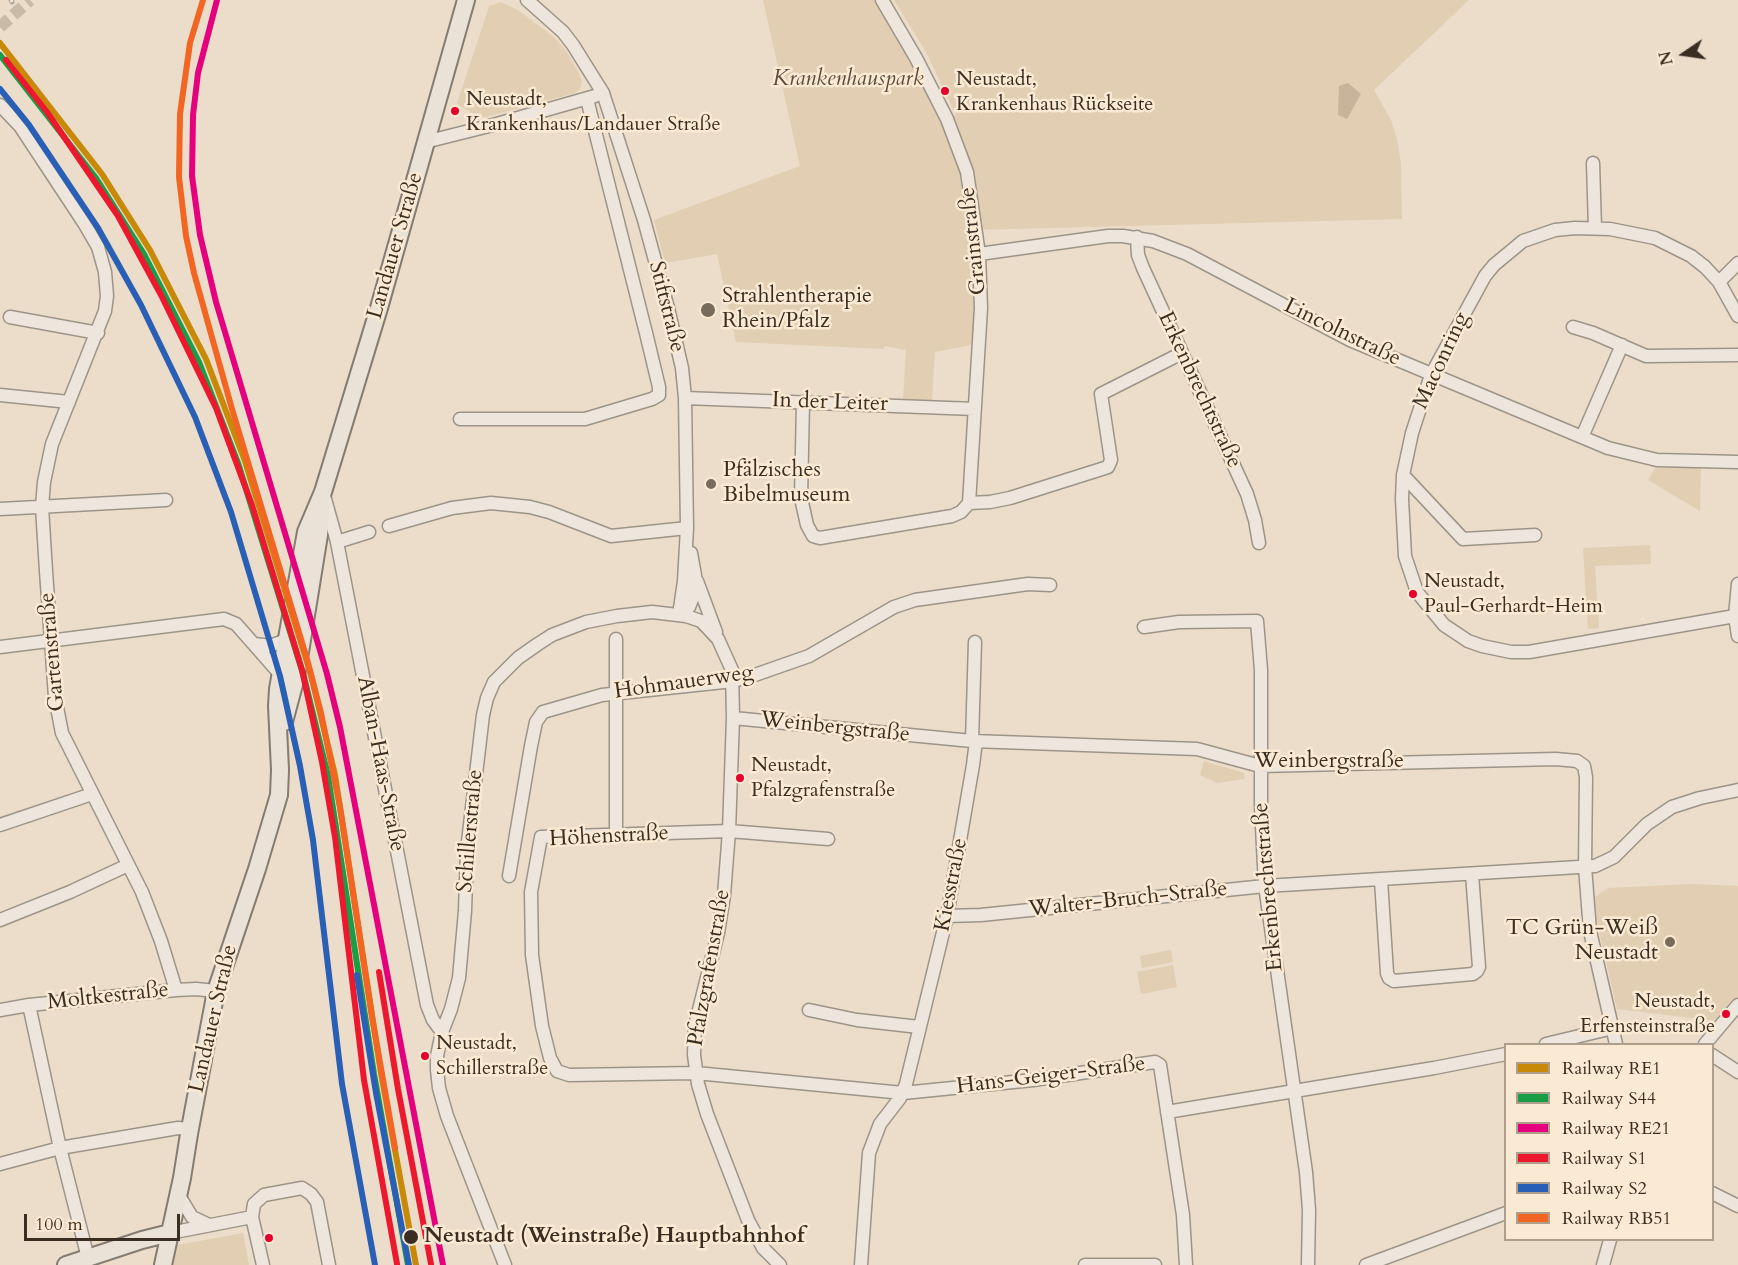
<!DOCTYPE html>
<html>
<head>
<meta charset="utf-8">
<style>
	body { margin:0 }
	#map { position:relative; width:1738px; height:1265px; overflow:hidden; background:#ebddc9; font-family:Cardo,serif }
	canvas { display:block }
	.legend { position:absolute; left:1504px; top:1043px; width:210px; height:198px; box-sizing:border-box; background:#fbead3; border:2px solid #ad9f8c; margin:0; padding:8px 10px; list-style:none; font-size:18px; color:#392e21 }
	.legend li { display:flex; align-items:center; gap:12px; height:30px }
	.legend b { width:30px; border:2px solid #ad9f8c }
	.north { position:absolute; left:1654px; top:24px; width:60px; height:60px; -webkit-text-stroke:4px #fbead3; paint-order:stroke; rotate:257deg; font-size:16px; font-weight:700; line-height:24px; text-align:center; color:#392e21 }
	.north::after { content:''; display:block; margin:auto; width:21px; height:27px; background:#392e21; clip-path:polygon(50% 0,100% 100%,50% 72%,0 100%) }
	.scale { position:absolute; left:24px; top:1214px; width:156px; height:27px; box-sizing:border-box; border:3px solid #392e21; border-top:0; padding-left:8px; font-size:18px; line-height:21px; white-space:nowrap; color:#392e21; -webkit-text-stroke:4px #fbead3; paint-order:stroke }
</style>
</head>
<body>
<div id="map">
<canvas width="1738" height="1265"></canvas>
<ul class="legend">
<li><b style="height:8px;background:#c88808"></b>Railway RE1</li>
<li><b style="height:8px;background:#1a9d47"></b>Railway S44</li>
<li><b style="height:8px;background:#e5007d"></b>Railway RE21</li>
<li><b style="height:8px;background:#ec192e"></b>Railway S1</li>
<li><b style="height:8px;background:#2960b5"></b>Railway S2</li>
<li><b style="height:8px;background:#f26522"></b>Railway RB51</li>
</ul>
<div class="north">N</div>
<div class="scale">100 m</div>
</div>
<script>
const ctx = document.querySelector('canvas').getContext('2d');
ctx.lineJoin = 'round';
function fill(path, color) {
  ctx.fillStyle = color;
  ctx.fill(path, 'evenodd');
}
function shape(rows) {
  const path = new Path2D();
  for (const r of rows) {
    path.moveTo(r[0], r[1]);
    for (let i = 2; i < r.length; i += 2) path.lineTo(r[i], r[i + 1]);
  }
  return path;
}
function strokePath(path, color, width, dash) {
  ctx.strokeStyle = color;
  ctx.lineWidth = width;
  ctx.lineCap = dash ? 'butt' : 'round';
  ctx.setLineDash(dash || []);
  ctx.stroke(path);
}
function label(font, color, halo, rows, align = 'center') {
  ctx.font = font + ' Cardo,serif';
  ctx.lineWidth = 5;
  ctx.setLineDash([]);
  ctx.textBaseline = 'middle';
  ctx.strokeStyle = halo;
  ctx.fillStyle = color;
  for (const [text, x, y, turn = 0] of rows) {
    ctx.save();
    ctx.translate(x, y);
    ctx.rotate((+turn || 0) * Math.PI / 180);
    ctx.textAlign = isNaN(turn) ? turn : align;
    if (halo) ctx.strokeText(text, 0, 0);
    ctx.fillText(text, 0, 0);
    ctx.restore();
  }
}
const green = shape([
	[763,0,875,0,912,60,939,119,956,115,926,52,894,0,1469,0,1374,90,1391,120,1397,139,1401,163,1402,219,973,230,976,344,935,352,932,401,903,399,906,350,884,346,884,349,736,342,717,254,665,263,654,220,800,166],
	[501,2,518,10,554,37,566,51,577,70,582,81,580,89,575,93,486,117,477,116,457,104,489,6],
	[1701,467,1700,511,1648,480,1655,468],
	[1650,545,1651,564,1595,566,1599,628,1588,629,1583,548],
	[1204,761,1244,773,1245,779,1217,783,1200,775],
	[1693,884,1738,886,1738,996,1717,1021,1617,1009,1596,918,1595,897,1608,888],
	[1171,950,1173,962,1142,968,1140,956],
	[1173,965,1177,987,1141,994,1137,972],
	[243,1233,249,1265,173,1265,178,1245]
]);
const water = shape([
	[1348,83,1361,94,1347,119,1338,115,1339,86]
]);
const minorTunnel = shape([
	[0,27,30,0]
]);
const minor = shape([
	[527,0,563,32,573,45,603,93,644,220,668,308,682,368,685,398,687,528,684,581,679,615],
	[882,0,916,58,947,119,967,172,979,254,981,308,969,503],
	[0,105,20,126,84,223,98,247,105,272,107,296,105,311,52,444,44,482,42,507,46,571,55,697,62,733,142,892,161,941,176,990],
	[425,142,493,125,595,96],
	[1593,163,1595,228],
	[1137,237,1138,255,1143,268,1247,494,1255,520,1259,543],
	[979,254,1108,236,1123,236,1153,241,1187,254,1350,340,1608,448,1657,460,1738,462],
	[1719,282,1738,263],
	[10,317,98,333],
	[1573,327,1593,333,1646,356,1738,355],
	[0,395,69,402],
	[685,398,975,409],
	[803,402,801,498,807,525,813,536,820,538,952,516,961,512,969,503],
	[460,419,585,419,652,399,659,395,659,387,646,333,587,99],
	[1582,437,1622,345],
	[1403,475,1463,539,1535,535],
	[325,499,337,542,427,1005,433,1020,442,1032],
	[969,503,990,502,1010,498,1108,467,1111,460,1101,394,1182,353],
	[0,509,166,500],
	[389,526,452,508,491,503,530,507,549,512,611,536,687,528],
	[337,542,369,532],
	[697,581,716,632],
	[1738,584,1735,616,1738,636],
	[679,615,689,607,693,597,695,575,691,553],
	[1735,616,1529,652,1511,652,1482,646,1468,641,1444,625,1417,592,1405,556,1402,499,1403,475,1412,433,1431,375,1485,276,1494,265,1523,241,1555,230,1575,228,1610,229,1655,238,1691,256,1705,267,1719,282,1738,316],
	[1144,627,1179,622,1257,621,1261,670,1261,807,1265,886,1306,1172,1309,1210,1308,1265],
	[616,639,616,836],
	[255,644,270,646,286,640],
	[0,647,224,619,236,624,280,674],
	[733,718,972,741,1197,749,1260,766,1556,759,1577,761,1584,766,1586,777,1585,867,1590,931,1616,1044],
	[972,741,975,642],
	[0,825,92,794],
	[828,839,729,831,541,837,531,892,532,955,542,1026,550,1058,557,1071,569,1075,696,1073,903,1093,1033,1080,1155,1062,1160,1065,1183,1215,1186,1265],
	[509,876,531,746,536,722,543,712,602,695,733,681,749,677,809,656,894,607,915,600,1028,584,1050,585],
	[1381,880,1387,973,1389,978,1394,981,1473,974,1477,971,1479,967,1472,874],
	[947,916,981,915,1265,886,1595,866,1614,857,1647,824,1672,807,1700,798,1738,790],
	[0,920,70,892,128,865],
	[29,1005,60,1148,88,1258],
	[0,1010,29,1005,176,990,196,989,216,991],
	[809,1010,857,1020,919,1027],
	[1546,1044,1613,1028],
	[1705,1044,1738,1005],
	[1712,1055,1738,1072],
	[1167,1112,1434,1068,1506,1054],
	[0,1164,60,1148,178,1128,190,1129],
	[1712,1193,1738,1206],
	[178,1194,192,1217,209,1225],
	[170,1233,252,1217],
	[263,1265,252,1217,254,1204,264,1195,302,1188,311,1194,317,1202,329,1265],
	[505,1265,447,1116,439,1088,437,1070,437,1056,442,1032,451,1009,459,978,465,911,467,850,483,715,487,698,494,682,518,658,538,644,552,635,586,622,617,616,652,612,686,616,701,621,718,639,732,670,733,718,729,831,724,895,718,933,695,1026,694,1055,698,1084,707,1114,748,1220,763,1248,780,1265],
	[861,1265,869,1153,880,1124,900,1098,906,1084,947,916,973,765,976,741],
	[1085,1265,1155,1265],
	[1366,1265,1506,1213],
	[1603,1265,1610,1240]
]);
const major = shape([
	[284,722,296,677,319,535,322,506],
	[66,1265,142,1240,170,1233],
	[163,1265,182,1178,189,1134,216,991,257,869,279,795,280,770,277,706,278,689,306,532,323,492,379,308,466,0]
]);
const rail = shape([
	[11,0,12,2]
]);
const rail1 = shape([
	[0,43,102,174,150,250,206,359,245,461,311,675,335,775,381,1073,416,1265]
]);
const rail2 = shape([
	[0,55,96,178,144,254,199,362,238,463,304,677,328,776,374,1074,408,1265]
]);
const rail3 = shape([
	[217,0,198,73,193,115,192,176,200,235,216,302,327,674,340,727,443,1265]
]);
const rail4 = shape([
	[6,60,47,112,118,216,161,295,216,408,252,505,302,670,322,762,335,837,364,1080,397,1264],
	[379,972,398,1089,431,1264]
]);
const rail5 = shape([
	[0,89,29,125,98,228,141,305,195,417,231,512,280,676,300,766,313,840,342,1084,375,1265],
	[357,975,376,1093,409,1265]
]);
const rail6 = shape([
	[203,0,190,43,180,114,179,177,186,236,194,273,232,409,307,659,321,713,340,807,372,1017,395,1148]
]);
const markers = [
	[945,91,5,"#e4002b"],
	[455,111,5,"#e4002b"],
	[708,310,8,"#776b5c"],
	[711,484,6,"#776b5c"],
	[1413,594,5,"#e4002b"],
	[740,778,5,"#e4002b"],
	[1670,942,6,"#776b5c"],
	[1726,1014,5,"#e4002b"],
	[425,1056,5,"#e4002b"],
	[411,1237,8,"#392e21"],
	[269,1238,5,"#e4002b"]
];
const busNames = [
	["Neustadt,",956,80],
	["Krankenhaus Rückseite",956,105],
	["Neustadt,",466,100],
	["Krankenhaus/Landauer Straße",466,125],
	["Neustadt,",1424,582],
	["Paul-Gerhardt-Heim",1424,607],
	["Neustadt,",751,766],
	["Pfalzgrafenstraße",751,791],
	["Neustadt,",1715,1002,"right"],
	["Erfensteinstraße",1715,1027,"right"],
	["Neustadt,",436,1044],
	["Schillerstraße",436,1069]
];
const parkNames = [
	["Krankenhauspark",848,80]
];
const streetNames = [
	["Grainstraße",974,241,-96],
	["Landauer Straße",396,246,-74],
	["Stiftstraße",666,307,76],
	["Lincolnstraße",1342,333,26],
	["Maconring",1442,361,-65],
	["Erkenbrechtstraße",1199,390,65],
	["In der Leiter",830,403,2],
	["Gartenstraße",53,652,-95],
	["Hohmauerweg",684,683,-8],
	["Weinbergstraße",835,728,6],
	["Weinbergstraße",1329,762],
	["Alban-Haas-Straße",380,764,79],
	["Schillerstraße",471,831,-85],
	["Höhenstraße",609,837,-3],
	["Kiesstraße",952,885,-79],
	["Erkenbrechtstraße",1269,887,-95],
	["Walter-Bruch-Straße",1128,900,-6],
	["Pfalzgrafenstraße",710,968,-80],
	["Moltkestraße",108,997,-6],
	["Landauer Straße",214,1019,-77],
	["Hans-Geiger-Straße",1051,1076,-7]
];
const poiNames = [
	["Strahlentherapie",722,297],
	["Rhein/Pfalz",722,322],
	["Pfälzisches",723,471],
	["Bibelmuseum",723,496],
	["TC Grün-Weiß",1658,929,"right"],
	["Neustadt",1658,954,"right"]
];
const stopNames = [
	["Neustadt (Weinstraße) Hauptbahnhof",424,1237]
];
fill(green, '#e1ceb3');
fill(water, '#c7b49b');
strokePath(minorTunnel, '#c7baa7', 12, [12, 6]);
strokePath(minor, '#9d9488', 15);
strokePath(major, '#857c71', 20);
strokePath(minor, '#eee6dd', 12);
strokePath(major, '#eae2d7', 16);
strokePath(rail, '#ada79e', 5);
strokePath(rail, '#fbead3', 3, [9]);
strokePath(rail1, '#c88808', 6);
strokePath(rail2, '#1a9d47', 6);
strokePath(rail3, '#e5007d', 6);
strokePath(rail4, '#ec192e', 6);
strokePath(rail5, '#2960b5', 6);
strokePath(rail6, '#f26522', 6);
for (const [x, y, r, color] of markers) {
  const dot = new Path2D();
  dot.arc(x, y, r, 0, 2 * Math.PI);
  ctx.fillStyle = color;
  ctx.fill(dot);
  strokePath(dot, '#fbead3', 2);
}
label('20px', '#392e21', '#fbead3', busNames, 'left');
label('italic 22px', '#594b3b', '#fbead3', parkNames);
label('22px', '#392e21', '#fbead3', streetNames);
label('22px', '#392e21', '#fbead3', poiNames, 'left');
label('bold 22px', '#392e21', '#fbead3', stopNames, 'left');
</script>
</body>
</html>
